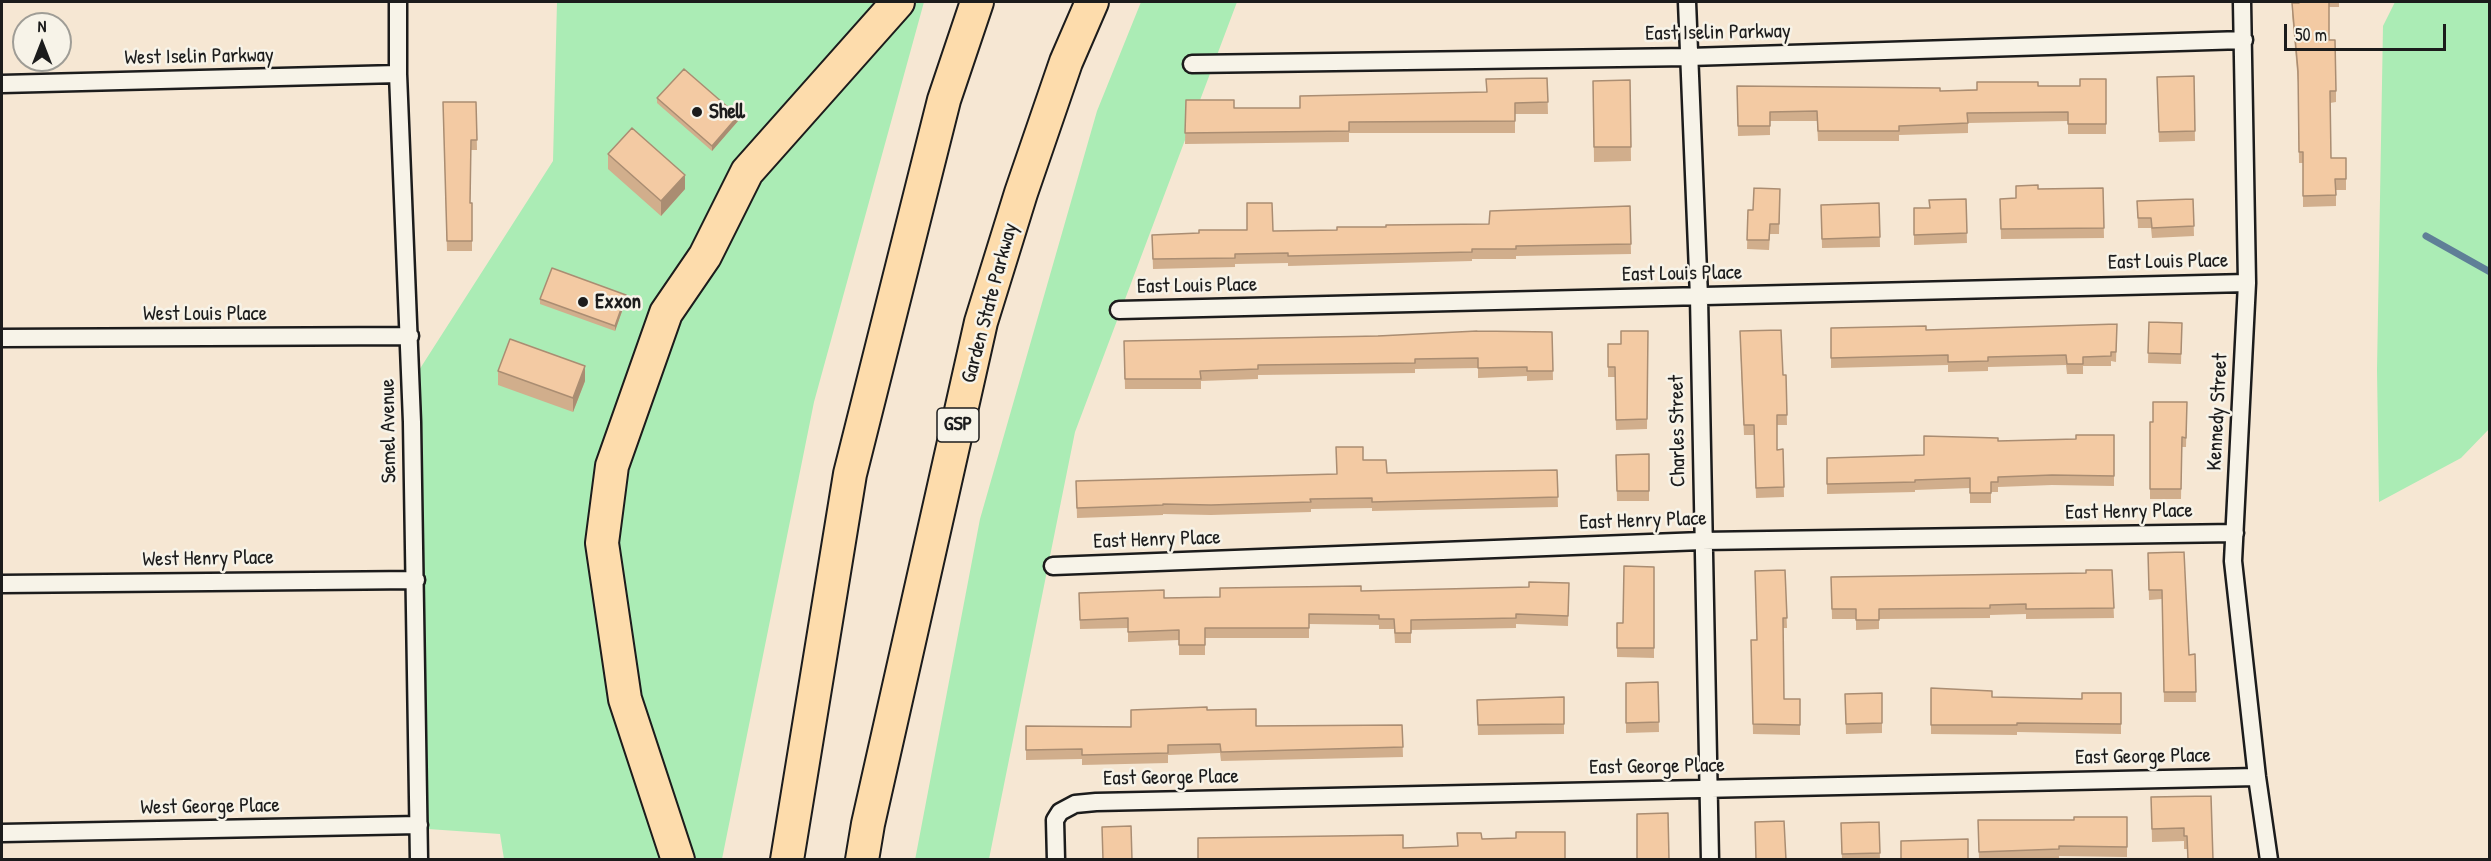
<!DOCTYPE html>
<html>
<head>
<meta charset="utf-8">
<style>
	body { margin:0 }
	#map { position:relative; width:2491px; height:861px; overflow:hidden; background:#f6e7d3; font-family:"Patrick Hand",sans-serif }
	canvas { display:block }
	.frame { position:absolute; inset:0; border:3px solid #1c1c1c; pointer-events:none }
	.north { position:absolute; left:12px; top:12px; width:60px; height:60px; box-sizing:border-box; background:#f7f3e8; border:2px solid #9f9d96; border-radius:50%; rotate:0deg; font-size:16px; font-weight:700; line-height:24px; text-align:center; color:#1c1c1c }
	.north::after { content:''; display:block; margin:auto; width:21px; height:27px; background:#1c1c1c; clip-path:polygon(50% 0,100% 100%,50% 72%,0 100%) }
	.scale { position:absolute; left:2284px; top:24px; width:162px; height:27px; box-sizing:border-box; border:3px solid #1c1c1c; border-top:0; padding-left:8px; font-size:18px; line-height:21px; white-space:nowrap; color:#1c1c1c; -webkit-text-stroke:4px #f7f3e8; paint-order:stroke }
</style>
</head>
<body>
<div id="map">
<canvas width="2491" height="861"></canvas>
<div class="frame"></div>
<div class="north">N</div>
<div class="scale">50 m</div>
</div>
<script>
const ctx = document.querySelector('canvas').getContext('2d');
ctx.lineJoin = 'round';
function fill(path, color) {
  ctx.fillStyle = color;
  ctx.fill(path, 'evenodd');
}
function shape(rows) {
  const path = new Path2D();
  for (const r of rows) {
    path.moveTo(r[0], r[1]);
    for (let i = 2; i < r.length; i += 2) path.lineTo(r[i], r[i + 1]);
  }
  return path;
}
function strokePath(path, color, width, dash) {
  ctx.strokeStyle = color;
  ctx.lineWidth = width;
  ctx.lineCap = dash ? 'butt' : 'round';
  ctx.setLineDash(dash || []);
  ctx.stroke(path);
}
function label(font, color, halo, rows, align = 'center') {
  ctx.font = font + ' "Patrick Hand",sans-serif';
  ctx.lineWidth = 5;
  ctx.setLineDash([]);
  ctx.textBaseline = 'middle';
  ctx.strokeStyle = halo;
  ctx.fillStyle = color;
  for (const [text, x, y, turn = 0] of rows) {
    ctx.save();
    ctx.translate(x, y);
    ctx.rotate((+turn || 0) * Math.PI / 180);
    ctx.textAlign = isNaN(turn) ? turn : align;
    if (halo) ctx.strokeText(text, 0, 0);
    ctx.fillText(text, 0, 0);
    ctx.restore();
  }
}
const green = shape([
	[557,2,924,2,814,402,722,859,504,859,500,834,428,829,414,378,553,161],
	[1141,2,1237,2,1075,432,989,859,915,860,980,519,1097,111],
	[2395,2,2489,2,2490,428,2461,458,2379,502,2377,370,2383,26]
]);
const stream = shape([
	[2426,236,2490,272]
]);
const minor = shape([
	[398,2,398,74,412,422,419,860],
	[1687,2,1699,297,1710,860],
	[2242,2,2247,283,2233,561,2257,777,2269,860],
	[1192,64,1689,57,2244,40],
	[2,84,398,74],
	[1119,310,2247,283],
	[2,338,410,336],
	[1053,566,1702,541,2235,533],
	[2,584,416,580],
	[2,833,419,825],
	[1056,860,1055,820,1060,812,1075,804,1096,802,2257,777]
]);
const motorway = shape([
	[678,860,625,699,602,543,612,466,666,313,705,256,747,172,898,2],
	[787,860,850,474,944,100,977,2],
	[862,860,868,824,981,322,1021,193,1066,62,1092,2]
]);
const wall = shape([
	[1231,2,1310,2,1231,3],
	[2299,2,2339,2,2339,7,2329,7,2329,40,2336,91,2336,102,2330,103,2331,158,2346,158,2346,190,2336,190,2336,206,2303,207,2303,163,2299,163,2298,83,2292,14,2292,3,2299,3],
	[2194,76,2195,141,2159,142,2157,77],
	[1547,78,1548,114,1515,114,1515,133,1349,133,1349,142,1185,144,1186,100,1234,108,1300,108,1486,92],
	[2106,79,2106,134,2068,134,2068,121,1968,123,1968,133,1899,135,1899,141,1818,141,1817,121,1770,121,1770,135,1738,136,1737,86,1940,91,2038,86,2080,86],
	[1630,80,1631,161,1594,162,1593,81],
	[657,98,738,121,712,151,657,103],
	[443,102,476,102,477,150,471,150,470,203,472,203,472,251,447,251],
	[608,154,685,189,661,216,608,169],
	[2103,188,2104,238,2001,239,2000,199,2016,198,2038,189],
	[1780,189,1779,234,1770,234,1769,250,1747,249,1748,210,1753,210],
	[1966,199,1967,243,1914,245,1914,208,1929,208],
	[2193,199,2194,236,2152,238,2151,228,2138,228,2137,201],
	[1879,203,1880,247,1822,248,1821,205],
	[1630,206,1631,254,1516,256,1516,259,1472,259,1472,261,1288,266,1288,263,1235,264,1235,267,1153,269,1152,235,1337,230,1386,227,1489,224],
	[540,299,626,300,615,331,540,304],
	[2149,322,2182,323,2181,364,2148,363],
	[2117,324,2116,362,2111,361,2111,366,2083,366,2083,374,2067,374,2066,365,1988,367,1988,371,1948,372,1948,365,1831,368,1831,328,1926,330],
	[1648,331,1647,429,1616,430,1615,377,1608,377,1608,344,1621,344],
	[1552,332,1553,380,1527,381,1527,376,1478,378,1478,368,1415,369,1415,373,1258,375,1258,379,1201,381,1201,389,1125,389,1124,341],
	[1740,341,1783,375,1786,375,1787,425,1777,425,1777,450,1783,449,1784,497,1756,498,1754,435,1744,435],
	[498,371,585,381,573,412,498,385],
	[2187,402,2186,447,2182,447,2181,499,2150,499,2150,422,2153,422],
	[2114,435,2114,486,2052,485,1998,487,1998,492,1991,492,1991,503,1970,503,1970,488,1915,490,1915,492,1827,494,1827,458,1924,455,1998,441,2076,439],
	[1649,454,1649,501,1617,501,1616,455],
	[1363,460,1387,473,1557,470,1558,507,1372,511,1372,508,1311,509,1311,512,1211,515,1163,514,1163,515,1077,518,1076,481,1337,474],
	[2148,553,2189,655,2195,654,2196,702,2164,702,2162,599,2149,600],
	[1654,567,1654,658,1617,657,1617,623,1623,623],
	[1785,570,1787,628,1783,628,1784,699,1800,699,1800,735,1753,734,1751,640,1757,640],
	[2112,570,2114,618,2026,619,2026,614,1990,615,1990,618,1879,619,1879,629,1856,630,1856,619,1832,619,1831,577,2086,573],
	[1569,583,1568,626,1516,624,1516,628,1411,630,1411,643,1395,643,1394,629,1379,629,1379,625,1309,624,1309,638,1205,638,1205,655,1179,655,1179,640,1128,642,1128,628,1080,629,1079,593,1164,598,1220,597,1361,591,1529,587],
	[1658,682,1659,732,1626,733,1626,683],
	[1931,688,1992,697,2082,699,2121,693,2121,734,2017,732,2017,735,1931,734],
	[1882,693,1882,733,1846,734,1845,694],
	[1564,697,1564,734,1478,735,1477,700],
	[1207,710,1256,726,1402,725,1403,757,1221,761,1220,753,1168,755,1168,763,1082,765,1082,759,1026,760,1026,726,1131,727],
	[2211,796,2213,860,2188,860,2187,849,2184,849,2184,841,2152,842,2151,797],
	[2127,817,2127,857,2059,856,2059,859,1979,860,1978,820,2074,820],
	[1879,822,1880,860,1842,860,1841,823]
]);
const shadedWall = shape([
	[738,116,738,121,712,151,712,146],
	[685,175,685,189,661,216,661,201],
	[626,295,626,300,615,331,615,326],
	[585,366,585,381,573,412,573,398]
]);
const building = shape([
	[2299,2,2329,2,2329,40,2335,40,2336,91,2330,91,2331,158,2346,158,2346,179,2335,179,2336,195,2303,196,2303,152,2299,152,2298,71,2292,3,2299,3,2299,2],
	[684,69,738,116,712,146,657,98,684,69],
	[2194,76,2195,131,2159,132,2157,77,2194,76],
	[1547,78,1548,102,1515,103,1515,121,1349,122,1349,131,1185,133,1186,100,1234,100,1234,108,1300,108,1300,96,1487,92,1486,79,1547,78],
	[2080,79,2106,79,2106,124,2068,124,2068,112,1967,113,1968,123,1899,126,1899,131,1818,131,1817,111,1770,112,1770,126,1738,126,1737,86,1940,88,1940,91,1977,90,1977,82,2038,82,2038,86,2080,86,2080,79],
	[1630,80,1631,147,1594,147,1593,81,1630,80],
	[443,102,476,102,477,140,471,140,470,203,472,203,472,241,447,241,443,102],
	[632,128,685,175,661,201,608,154,632,128],
	[2038,185,2038,189,2103,188,2104,228,2001,229,2000,199,2016,198,2016,186,2038,185],
	[1754,188,1780,189,1779,224,1770,224,1769,240,1747,240,1748,210,1753,210,1754,188],
	[1966,199,1967,233,1914,235,1914,208,1930,208,1929,200,1966,199],
	[2193,199,2194,226,2152,228,2151,218,2138,218,2137,201,2193,199],
	[1247,203,1272,203,1273,231,1337,230,1337,227,1386,227,1386,225,1489,224,1490,211,1630,206,1631,244,1516,246,1516,249,1472,249,1472,252,1288,256,1288,253,1235,254,1235,258,1153,259,1152,235,1199,233,1199,230,1247,230,1247,203],
	[1879,203,1880,237,1822,239,1821,205,1879,203],
	[552,268,626,295,615,326,540,299,552,268],
	[2149,322,2182,323,2181,354,2148,353,2149,322],
	[2117,324,2116,352,2111,352,2111,356,2083,357,2083,364,2067,364,2066,355,1988,357,1988,361,1948,362,1948,355,1831,358,1831,328,1926,326,1926,330,2117,324],
	[1781,330,1783,375,1786,375,1787,415,1777,415,1777,450,1783,449,1784,487,1756,488,1754,425,1744,425,1740,331,1781,330],
	[1477,331,1552,332,1553,371,1527,371,1527,367,1478,368,1478,358,1415,359,1415,363,1258,365,1258,369,1200,371,1201,379,1125,379,1124,341,1378,336,1477,331],
	[1621,331,1648,331,1647,419,1616,420,1615,367,1608,367,1608,344,1621,344,1621,331],
	[510,339,585,366,573,398,498,371,510,339],
	[2153,402,2187,402,2186,438,2182,437,2181,489,2150,489,2150,422,2153,422,2153,402],
	[2076,435,2114,435,2114,476,2052,475,1998,477,1998,482,1991,482,1991,493,1970,493,1970,478,1915,480,1915,482,1827,484,1827,458,1924,455,1924,436,1998,438,1998,441,2076,439,2076,435],
	[1336,447,1363,447,1363,460,1386,460,1387,473,1557,470,1558,497,1372,502,1372,498,1310,499,1311,502,1211,505,1163,504,1163,505,1077,508,1076,481,1337,474,1336,447],
	[1649,454,1649,491,1617,491,1616,455,1649,454],
	[2184,552,2189,655,2195,654,2196,692,2164,692,2162,590,2149,590,2148,553,2184,552],
	[1624,566,1654,567,1654,648,1617,648,1617,623,1623,623,1624,566],
	[1785,570,1787,618,1783,618,1784,699,1800,699,1800,725,1753,724,1751,640,1757,640,1755,571,1785,570],
	[2086,570,2112,570,2114,608,2026,609,2026,604,1990,605,1990,608,1879,609,1879,620,1856,620,1856,609,1832,609,1831,577,2086,573,2086,570],
	[1529,582,1569,583,1568,616,1516,614,1516,618,1411,620,1411,633,1395,633,1394,619,1379,619,1379,615,1309,614,1309,628,1205,628,1205,645,1179,645,1179,630,1128,632,1128,618,1080,620,1079,593,1164,590,1164,598,1220,597,1220,588,1361,586,1361,591,1529,587,1529,582],
	[1658,682,1659,722,1626,723,1626,683,1658,682],
	[1931,688,1992,691,1992,697,2082,699,2082,693,2121,693,2121,724,2017,723,2017,725,1931,725,1931,688],
	[1882,693,1882,723,1846,724,1845,694,1882,693],
	[1564,697,1564,724,1478,725,1477,700,1564,697],
	[1207,707,1207,710,1256,709,1256,726,1402,725,1403,747,1221,752,1220,744,1168,745,1168,753,1082,755,1082,749,1026,750,1026,726,1131,727,1131,710,1207,707],
	[2211,796,2213,860,2188,860,2187,836,2184,836,2184,828,2152,829,2151,797,2211,796],
	[1668,813,1669,860,1637,860,1637,814,1668,813],
	[2074,817,2127,817,2127,847,2059,846,2059,849,1979,852,1978,820,2074,820,2074,817],
	[1784,821,1786,860,1756,860,1755,822,1784,821],
	[1879,822,1880,853,1842,854,1841,823,1879,822],
	[1131,826,1132,860,1103,860,1102,827,1131,826],
	[1516,832,1565,832,1565,860,1198,860,1198,838,1403,835,1403,848,1458,846,1457,833,1481,833,1482,839,1516,838,1516,832],
	[1968,839,1968,860,1901,860,1901,841,1968,839]
]);
const markers = [
	[697,112,6,"#1c1c1c"],
	[583,302,6,"#1c1c1c"]
];
const shields = [
	[958,425,42]
];
const shieldNames = [
	["GSP",958,425]
];
const streetNames = [
	["East Iselin Parkway",1718,33,-1],
	["West Iselin Parkway",199,57,-1],
	["East Louis Place",2168,262,-1],
	["East Louis Place",1682,274,-1],
	["East Louis Place",1197,286,-1],
	["Garden State Parkway",990,303,-75],
	["West Louis Place",205,314],
	["Kennedy Street",2218,412,-87],
	["Semel Avenue",389,431,-91],
	["Charles Street",1678,431,-91],
	["East Henry Place",2129,512,-1],
	["East Henry Place",1643,521,-2],
	["East Henry Place",1157,540,-2],
	["West Henry Place",208,559,-1],
	["East George Place",2143,757,-1],
	["East George Place",1657,767,-1],
	["East George Place",1171,778,-1],
	["West George Place",210,807,-1]
];
const poiNames = [
	["Shell",709,112],
	["Exxon",595,302]
];
fill(green, '#abecb5');
strokePath(stream, '#5f7f97', 7);
strokePath(minor, '#1c1c1c', 21);
strokePath(motorway, '#1c1c1c', 36);
strokePath(minor, '#f7f3e8', 16);
strokePath(motorway, '#fddcac', 32);
fill(wall, '#d1ae8c');
fill(shadedWall, '#aa8d72');
fill(building, '#f3caa3');
strokePath(building, '#aa8d72', 1.5);
for (const [x, y, r, color] of markers) {
  const dot = new Path2D();
  dot.arc(x, y, r, 0, 2 * Math.PI);
  ctx.fillStyle = color;
  ctx.fill(dot);
  strokePath(dot, '#f7f3e8', 2);
}
for (const [x, y, w] of shields) {
  const box = new Path2D();
  box.roundRect(x - w / 2, y - 17, w, 34, 4.5);
  ctx.fillStyle = '#f7f3e8';
  ctx.fill(box);
  strokePath(box, '#1c1c1c', 1.5);
}
label('bold 20px', '#1c1c1c', null, shieldNames);
label('21px', '#1c1c1c', '#f7f3e8', streetNames);
label('bold 21px', '#1c1c1c', '#f7f3e8', poiNames, 'left');
</script>
</body>
</html>
